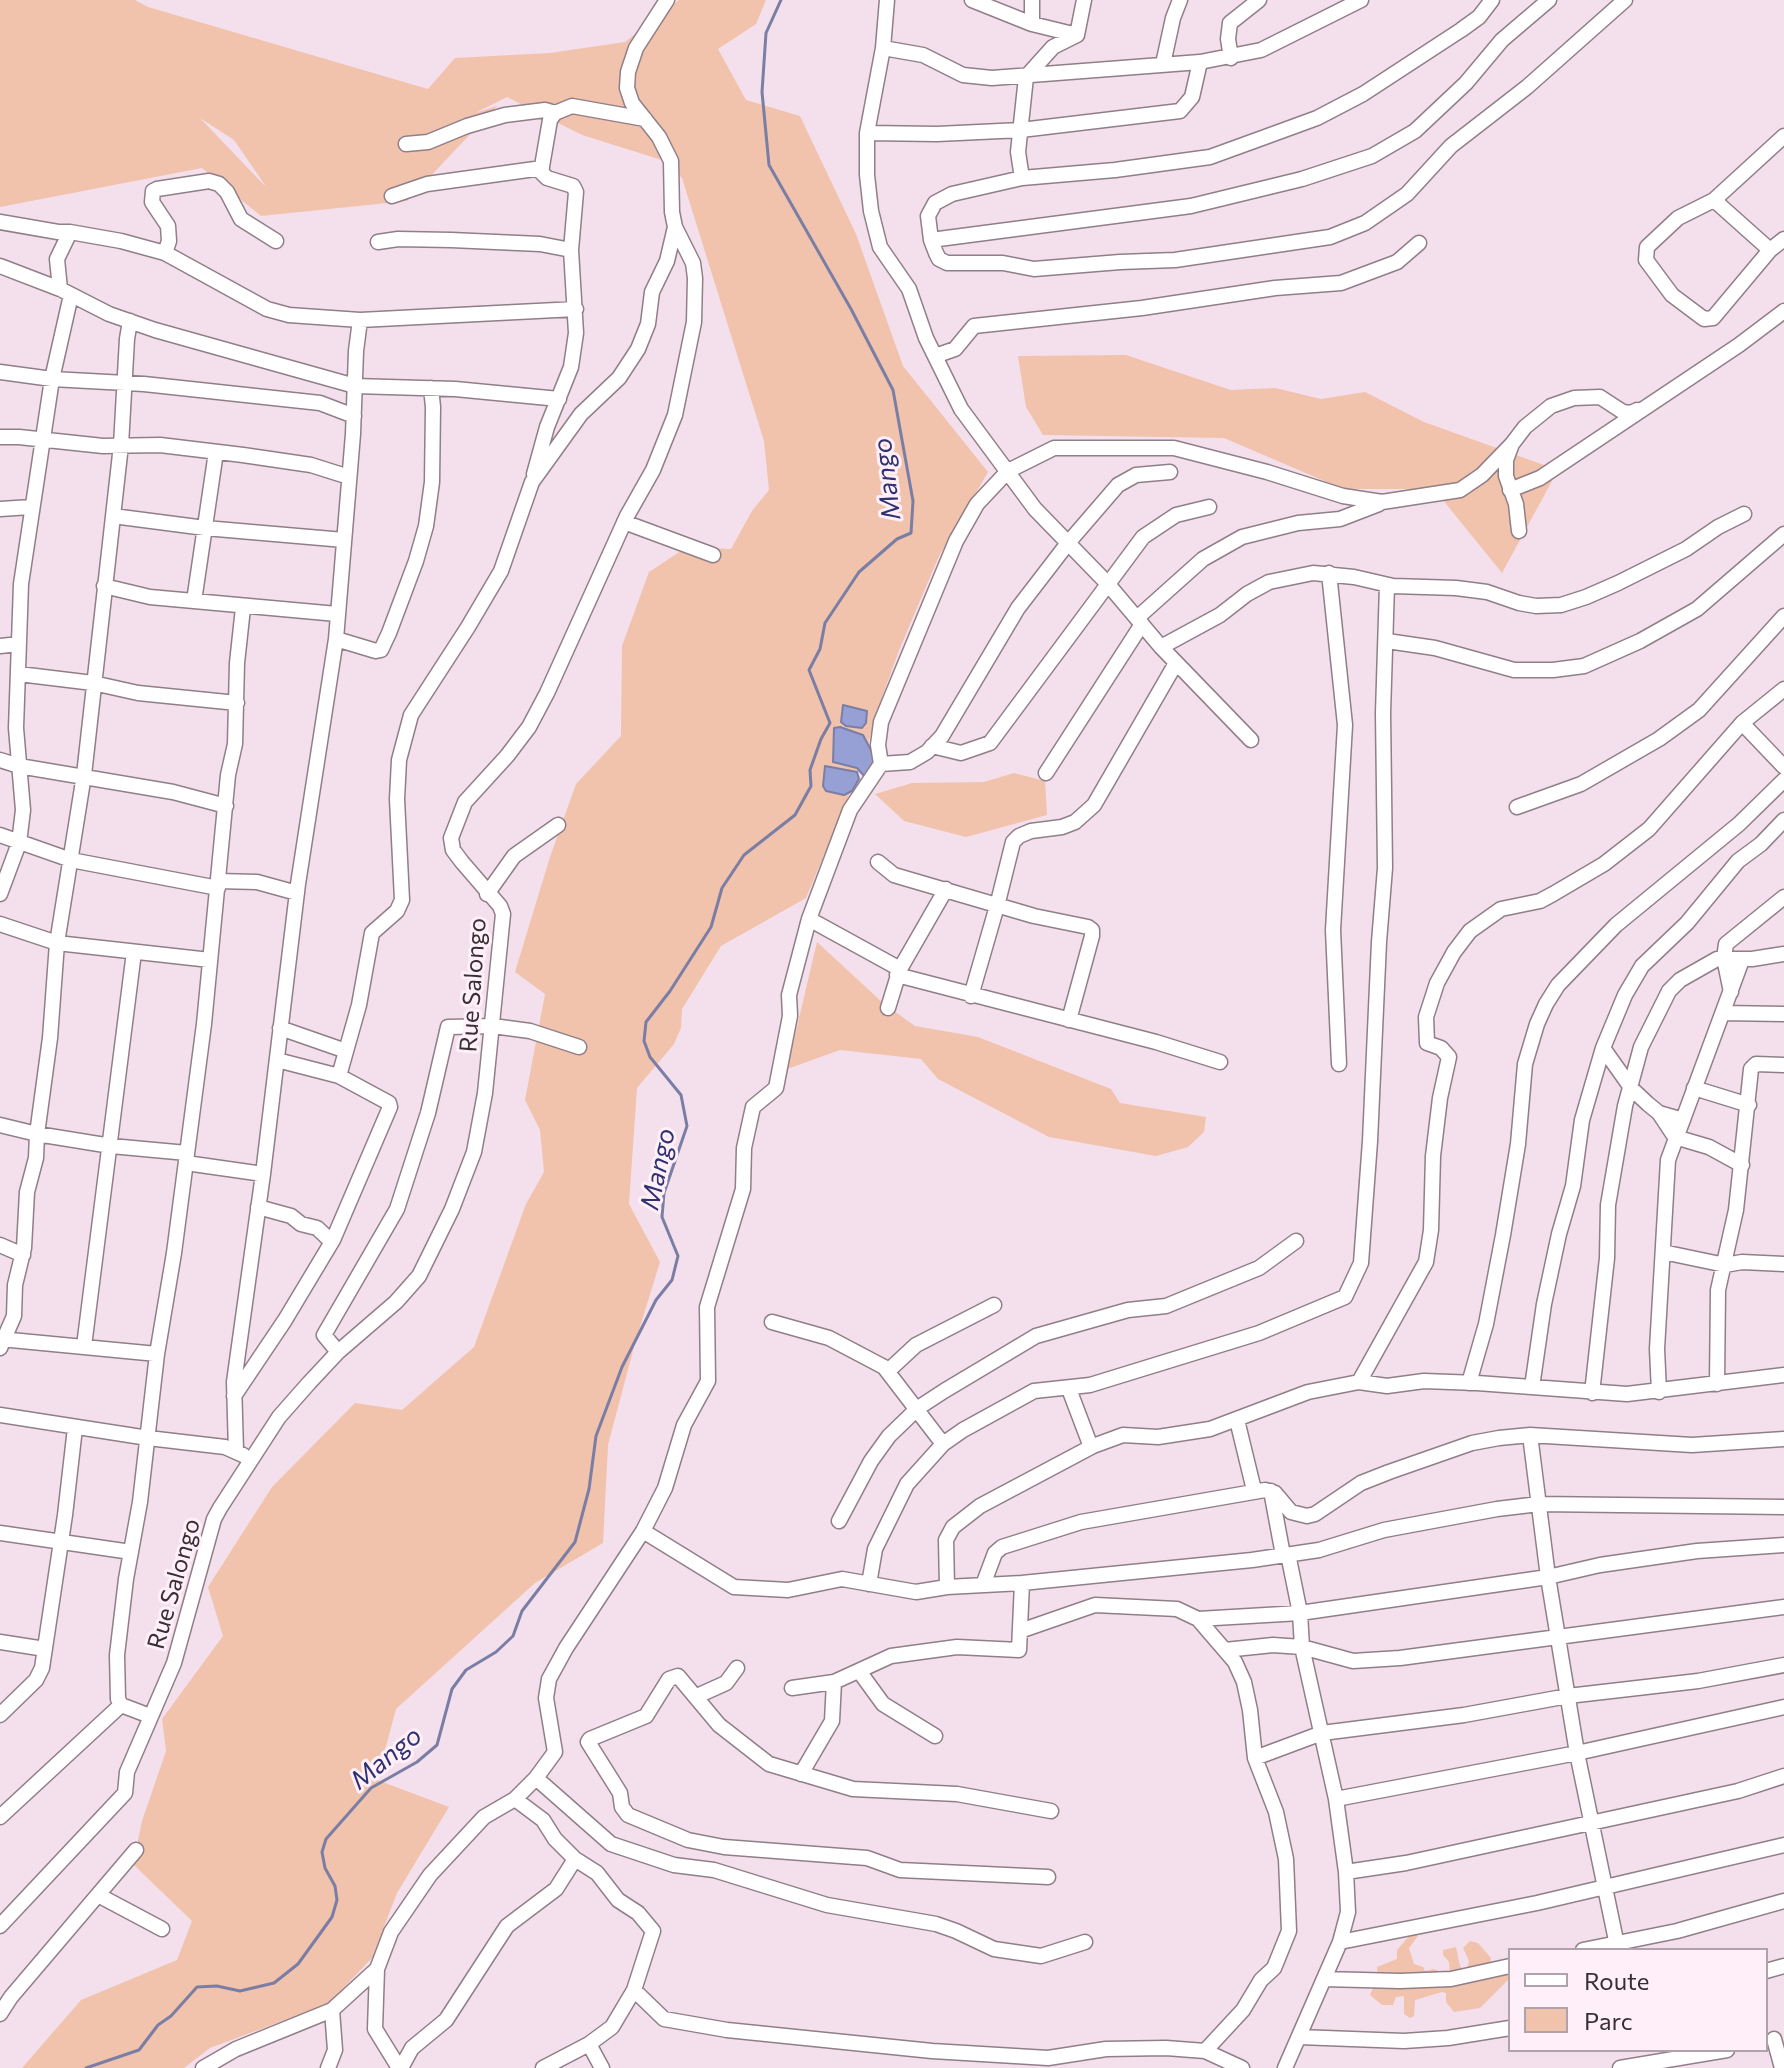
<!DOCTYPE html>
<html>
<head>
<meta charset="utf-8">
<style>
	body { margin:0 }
	#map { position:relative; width:1784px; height:2068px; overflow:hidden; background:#f4e0ec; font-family:Commissioner,sans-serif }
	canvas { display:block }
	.legend { position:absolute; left:1508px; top:1948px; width:260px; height:104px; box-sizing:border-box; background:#ffeff8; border:2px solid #afa2aa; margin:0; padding:10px 14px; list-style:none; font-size:24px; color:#372f34 }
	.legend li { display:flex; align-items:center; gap:16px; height:40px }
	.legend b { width:40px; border:2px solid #afa2aa }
</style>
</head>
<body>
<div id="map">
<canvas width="1784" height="2068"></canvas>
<ul class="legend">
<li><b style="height:10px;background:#fff"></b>Route</li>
<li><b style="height:22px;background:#f1c2ac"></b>Parc</li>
</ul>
</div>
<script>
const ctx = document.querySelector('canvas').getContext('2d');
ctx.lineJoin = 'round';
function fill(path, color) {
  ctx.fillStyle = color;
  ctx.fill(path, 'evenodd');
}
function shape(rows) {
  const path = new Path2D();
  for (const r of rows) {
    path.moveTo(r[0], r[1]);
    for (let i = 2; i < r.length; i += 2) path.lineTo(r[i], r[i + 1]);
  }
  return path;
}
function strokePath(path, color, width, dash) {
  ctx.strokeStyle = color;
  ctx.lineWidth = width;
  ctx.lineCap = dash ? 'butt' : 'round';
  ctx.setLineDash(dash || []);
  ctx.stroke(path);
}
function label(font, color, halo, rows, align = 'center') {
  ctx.font = font + ' Commissioner,sans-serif';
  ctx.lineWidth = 6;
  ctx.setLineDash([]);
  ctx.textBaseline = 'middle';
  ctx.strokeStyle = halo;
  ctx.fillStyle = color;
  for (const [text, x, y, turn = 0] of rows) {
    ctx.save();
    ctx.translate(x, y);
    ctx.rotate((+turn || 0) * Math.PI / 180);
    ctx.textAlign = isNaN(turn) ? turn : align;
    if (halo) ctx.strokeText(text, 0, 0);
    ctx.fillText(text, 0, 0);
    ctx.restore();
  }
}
const green = shape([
	[0,0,135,0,148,7,428,89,455,58,550,53,625,42,679,0,766,0,756,24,718,49,746,100,800,116,856,234,903,366,988,472,939,556,900,648,875,716,865,757,806,898,721,946,682,1009,681,1028,674,1044,637,1088,629,1204,660,1262,635,1343,608,1445,603,1543,535,1583,396,1709,377,1780,449,1807,397,1893,372,1958,328,2004,210,2048,184,2068,22,2068,81,2000,177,1960,192,1921,133,1864,142,1821,166,1751,162,1719,223,1636,208,1587,272,1487,355,1403,402,1410,474,1347,526,1204,544,1172,540,1130,525,1100,545,994,515,972,550,857,576,784,621,736,622,646,649,572,687,547,731,549,752,511,769,490,764,441,682,178,665,161,582,135,507,97,475,113,497,106,407,201,261,216,202,168,0,207],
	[200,118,234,140,265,185,264,185],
	[1126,355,1231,390,1275,388,1321,399,1365,392,1424,422,1558,470,1502,573,1434,489,1343,489,1224,438,1043,435,1026,407,1018,356],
	[1014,773,1045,781,1047,815,966,837,904,821,875,794,912,783,984,782],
	[817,942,883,1003,915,1026,978,1037,1111,1089,1120,1103,1206,1117,1204,1132,1188,1147,1156,1156,1049,1137,938,1079,921,1059,840,1050,787,1069],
	[1414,1933,1418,1936,1409,1948,1414,1964,1423,1967,1425,1971,1434,1969,1450,1976,1449,1962,1443,1955,1443,1950,1456,1947,1460,1966,1462,1969,1467,1970,1469,1961,1463,1948,1470,1941,1478,1943,1491,1958,1490,1966,1510,1972,1510,1978,1480,2008,1454,2012,1446,2002,1446,1993,1442,1992,1415,2000,1414,2016,1410,2018,1404,2014,1404,1996,1396,1997,1393,2005,1382,2005,1370,1995,1378,1977,1377,1967,1397,1959,1397,1950,1410,1935]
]);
const water = shape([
	[843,705,867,711,866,723,862,728,846,726,841,722,843,705],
	[840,727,863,735,875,758,873,766,865,777,857,768,833,762,834,728,840,727],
	[825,766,857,772,859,779,852,791,844,795,826,791,823,786,825,766]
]);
const stream = shape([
	[86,2068,139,2050,158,2025,171,2016,197,1987,217,1986,240,1991,274,1983,298,1964,332,1917,337,1900,335,1886,325,1868,322,1852,326,1839,371,1788,417,1762,437,1745,452,1689,466,1670,496,1652,513,1636,522,1611,575,1542,589,1489,596,1436,622,1367,656,1300,672,1280,678,1256,662,1217,664,1193,687,1126,681,1095,650,1057,644,1041,646,1022,670,991,711,927,722,888,744,855,795,815,811,786,810,770,821,739,830,723,809,670,820,649,825,623,859,572,897,539,911,533,913,501,893,390,851,309,769,165,762,92,766,33,781,0]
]);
const minor = shape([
	[887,0,883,48,867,133,867,175,871,211,880,247,909,289,926,338,961,409,1035,509,1107,583,1161,647,1251,740],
	[972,0,1032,24,1077,35],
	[1032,0,1032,24],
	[1492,0,1479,17,1461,30,1363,94,1317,118,1265,137,1210,157,1115,170,1022,178,952,194,935,203,928,216,931,240,936,253,939,259,947,263,1003,263,1034,269,1120,262,1175,260,1330,237,1365,223,1407,194,1451,146,1527,87,1625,0],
	[883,48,923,55,963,75,992,78,1200,62,1261,50,1361,0],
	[1231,58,1228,39,1230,23,1259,0],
	[1163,64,1173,18,1180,0],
	[867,133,937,134,1021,130,1180,111,1192,97,1200,62],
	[1784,136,1714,200,1678,218,1647,247,1646,260,1672,295,1704,319,1713,318,1770,250,1784,239],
	[406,144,428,142,467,126,505,115,545,110,555,113,572,106,645,119],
	[1022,178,1018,152,1026,77,1053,47,1077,35,1084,0],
	[392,196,427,184,542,168],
	[1714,200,1770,250],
	[0,222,58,232,70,232],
	[931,240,1191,206,1302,179,1372,156,1415,131,1466,83,1502,40,1549,0],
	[378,242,398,239,451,240,540,244,571,250],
	[165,253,267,309,289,315,360,320,576,309],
	[0,266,60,289,109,314,155,330,355,386,455,389,559,399],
	[60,289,57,259,70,232,121,241,165,253,169,241,168,226,152,202,153,191,157,189,209,181,219,184,227,192,241,219,276,241],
	[935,356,955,349,974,326,1142,308,1275,288,1341,283,1397,262,1419,243],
	[0,372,52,379,144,384,320,403,354,416],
	[0,437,19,437,103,446,160,445,243,455,311,465,349,477],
	[534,474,547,427,571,367,576,333,571,250,576,192,573,186,547,178,541,172,550,120,555,113],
	[1510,490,1540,478,1739,345,1784,311],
	[0,509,31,507],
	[113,516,205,528,344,540],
	[624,522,713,555],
	[1519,531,1516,504,1506,476,1506,460,1512,444,1525,427,1551,406,1574,398,1600,397,1623,412,1631,413,1637,410],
	[1329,573,1345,725,1333,930,1339,1064],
	[104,586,150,597,337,614],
	[194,601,216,452],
	[1137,618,1203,559,1242,537,1298,523,1340,519,1379,504],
	[336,639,376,651,381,650,389,633,416,561,426,526,432,482,433,407,431,388],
	[1387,641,1435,648,1514,670,1553,670,1584,666,1640,641,1697,609,1784,534],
	[0,646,19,644],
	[1161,647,1220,615,1247,594,1269,582,1313,573,1354,577,1393,586,1456,588,1487,592,1519,603,1536,606,1561,605,1586,597,1618,583,1686,549,1718,527,1744,514],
	[19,674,93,683,138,693,237,703],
	[1742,723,1784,767],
	[932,746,961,753,990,743,1143,537,1176,515,1209,507],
	[0,760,19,766,173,792,226,806],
	[881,764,910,762,927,752,942,736,1018,608,1068,543,1118,485,1136,475,1170,472],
	[1046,773,1142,624],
	[1517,807,1581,784,1659,739,1699,710,1784,616],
	[0,835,71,860,218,888],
	[878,862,894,875,911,880,1034,916,1088,927,1092,930,1092,936,1069,1020],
	[218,881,257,882,297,893],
	[0,894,19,843,23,810,16,728,21,584,52,379,71,295],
	[487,894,514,856,558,825],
	[809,919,900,969],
	[0,924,57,943,210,960],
	[897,975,1156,1042,1220,1062],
	[1731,992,1724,958,1726,944,1784,897],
	[971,996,997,906,1013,842,1019,836,1031,831,1062,827,1075,822,1094,805,1176,663],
	[888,1008,900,969,946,889],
	[1723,1013,1784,1014],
	[280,1028,346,1051],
	[1603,1048,1632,1089,1648,1104,1659,1113,1683,1120],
	[339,1076,359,1005,372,933,397,911,402,900,397,799,399,760,411,715,468,627,501,571,532,482,581,414,619,378,638,349,648,324,652,292,667,261,675,227],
	[1694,1088,1749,1105],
	[1659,1113,1675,1137,1709,1147,1742,1165],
	[0,1125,37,1134,111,1146,187,1153],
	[186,1163,263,1174],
	[258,1207,291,1216,301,1224,317,1228,331,1241],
	[0,1245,23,1255],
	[1663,1252,1725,1265,1742,1262,1784,1264],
	[772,1322,829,1338,884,1367,943,1444],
	[0,1339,157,1354],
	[84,1346,134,952],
	[0,1348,14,1316,15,1285,24,1248,27,1192,36,1158,37,1134,50,1038,57,943,84,775,121,445,127,339,130,321],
	[338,1352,324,1335,397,1209,428,1113,448,1027,493,1026,530,1031,579,1047],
	[888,1371,916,1345,994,1305],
	[1359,1382,1426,1262,1431,1230,1433,1156,1440,1098,1449,1057,1441,1048,1427,1043,1426,1017,1437,983,1454,952,1470,931,1501,909,1540,901,1553,894,1604,864,1649,829,1742,723,1784,689],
	[1469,1383,1486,1324,1503,1235,1518,1144,1525,1064,1537,1024,1546,1004,1558,985,1616,925,1739,824,1784,780],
	[1717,1384,1718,1290,1736,1210,1751,1069,1756,1064,1784,1065],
	[1532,1387,1544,1304,1559,1234,1573,1186,1582,1120,1603,1048,1625,995,1642,966,1687,923,1738,861,1761,844,1784,820],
	[1069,1389,1091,1447],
	[1659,1392,1657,1349,1668,1160,1742,960],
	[1592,1393,1607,1258,1608,1205,1625,1106,1641,1047,1669,991,1680,980,1717,959,1752,959,1784,954],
	[234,1396,285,1320,333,1240,390,1107,389,1103,339,1076,277,1060],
	[0,1415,148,1438,225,1447,243,1455],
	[1237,1420,1254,1490],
	[1530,1435,1548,1577,1577,1753,1618,1950],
	[236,1451,234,1382,263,1174,298,884,336,639,353,434,356,351,360,320],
	[1271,1491,1283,1555],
	[839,1521,871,1461,889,1436,918,1408,944,1391,1036,1336,1128,1310,1166,1306,1259,1268,1296,1241],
	[643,1531,734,1587,788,1590,842,1579,916,1592,947,1587,1022,1583,1252,1560,1319,1550,1384,1530,1497,1509,1539,1504,1784,1507],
	[0,1533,131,1552],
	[869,1584,875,1549,907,1484,943,1444,963,1430,1034,1391,1090,1385,1259,1333,1345,1297,1361,1263,1370,1141,1379,942,1385,868,1383,713,1387,585],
	[983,1585,995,1553,1002,1547,1081,1522,1265,1490,1275,1493,1291,1512,1307,1516,1315,1514,1361,1483,1389,1472,1472,1443,1499,1438,1530,1435,1692,1445,1784,1439],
	[947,1587,946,1540,953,1527,980,1506,1093,1446,1123,1435,1158,1437,1210,1429,1308,1392,1359,1382,1387,1386,1424,1381,1477,1383,1627,1394,1784,1375],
	[1198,1619,1300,1613,1548,1577,1600,1565,1697,1551,1784,1545],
	[1020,1631,1095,1605,1177,1609,1198,1619,1235,1662,1244,1682,1250,1710,1255,1758,1276,1812,1286,1859,1289,1931,1274,1968,1261,1980,1243,2010,1205,2051],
	[0,1642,45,1649],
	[1225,1650,1273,1645,1302,1647,1353,1661,1400,1658,1784,1607],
	[859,1671,883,1704,935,1736],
	[792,1688,834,1682,891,1656,957,1647,1019,1650,1022,1583],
	[697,1696,726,1683,737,1668],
	[121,1705,118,1699,117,1655,126,1579,140,1502,157,1354,174,1253,204,1024,228,775,235,744,237,663,243,608],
	[0,1715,36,1680,42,1668,65,1515,75,1428],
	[1255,1758,1322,1733,1464,1715,1568,1696,1698,1681,1784,1665],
	[801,1774,832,1721,834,1682],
	[536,1778,611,1844,674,1865,714,1870,827,1905,936,1924,956,1931,994,1949,1041,1956,1085,1942],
	[515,1799,543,1820,555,1839,575,1859,597,1873,618,1900,638,1913,653,1931,634,1990,612,2027,589,2044,543,2068],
	[1336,1799,1577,1753,1784,1707],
	[0,1817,121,1705,150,1716],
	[1346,1872,1406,1863,1738,1791,1784,1776],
	[1048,1877,900,1870,867,1858,724,1847,688,1840,628,1815,622,1807,620,1793,588,1742,590,1739,646,1716,669,1679,678,1676,719,1725,769,1764,853,1789,957,1794,1051,1811],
	[98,1895,162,1929],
	[0,1926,125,1793,127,1772,174,1663,214,1519,220,1508,279,1417,309,1383,338,1352,396,1302,419,1276,452,1209,474,1152,485,1093,503,914,500,906,462,862,453,850,451,838,465,802,507,756,529,727,547,693,627,516,653,470,675,415,694,322,695,278,693,263,675,227,672,212,671,161,659,137,632,103,627,88,628,72,636,48,667,0],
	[1340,1942,1537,1903,1784,1845],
	[1583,1950,1677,1931,1784,1901],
	[377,1969,375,2029,399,2068],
	[1766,1971,1784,1966],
	[1324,1979,1400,1981,1451,1979,1510,1966],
	[634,1990,664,2019,727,2030,932,2051,1048,2058,1106,2049,1166,2048,1205,2051,1242,2068],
	[0,2014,11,1997,136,1850],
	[1299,2037,1404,2041,1448,2038,1510,2028],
	[1774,2039,1782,2068],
	[589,2044,602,2068],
	[203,2068,236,2049,332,2010,377,1969,391,1932,430,1875,484,1817,515,1799,536,1778,555,1752,546,1698,549,1679,566,1648,643,1531,665,1488,684,1425,708,1381,707,1307,743,1189,744,1148,753,1107,776,1088,790,1016,789,995,809,919,850,810,881,764,878,745,881,722,956,541,977,504,1008,471,1054,448,1174,448,1267,472,1343,496,1382,502,1460,490,1482,475,1512,444],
	[328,2068,335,2050,332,2010],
	[401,2068,412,2048,446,2020,507,1926,556,1889,575,1859],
	[1285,2068,1340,1942,1348,1912,1346,1872,1336,1799,1302,1647,1300,1613,1288,1554],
	[1620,2068,1727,2050]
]);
const streetNames = [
	["Rue Salongo",473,985,-86],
	["Rue Salongo",174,1584,-74]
];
const waterNames = [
	["Mango",887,479,-97],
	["Mango",658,1169,-78],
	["Mango",386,1758,-39]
];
fill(green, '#f1c2ac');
fill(water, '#97a0d5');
strokePath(water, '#7a7ea5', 2);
strokePath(stream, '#7a7ea5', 3);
strokePath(minor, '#907e88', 17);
strokePath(minor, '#fff', 14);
label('24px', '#372f34', '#ffeff8', streetNames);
label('italic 26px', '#2e3272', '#ffeff8', waterNames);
</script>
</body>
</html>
